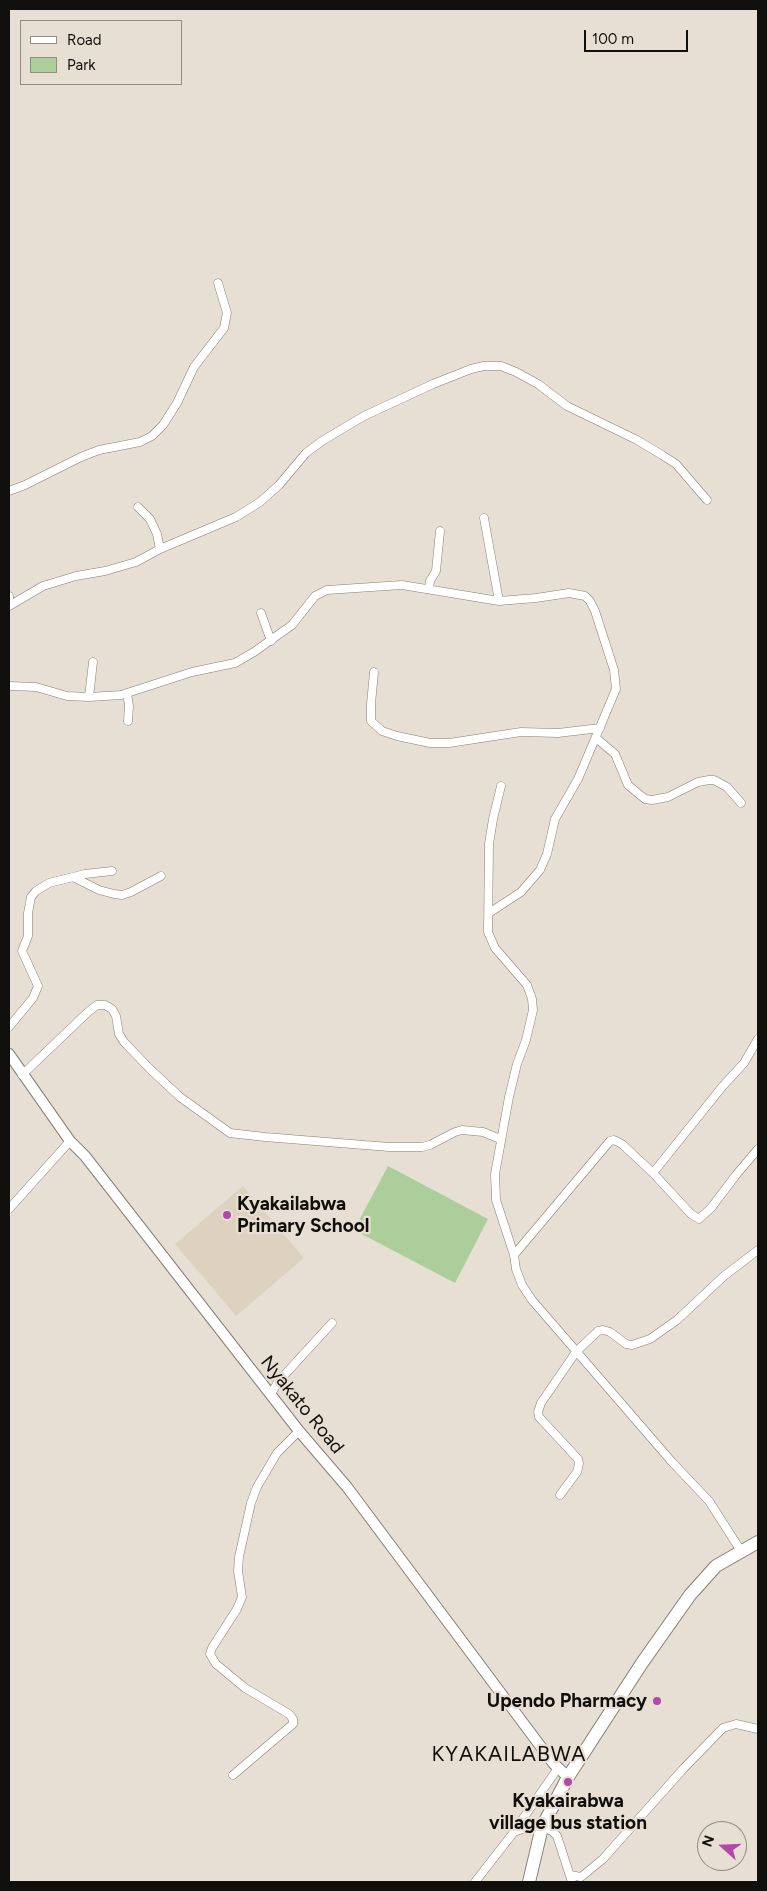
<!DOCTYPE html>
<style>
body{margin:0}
#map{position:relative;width:767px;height:1891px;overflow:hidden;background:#e7dfd4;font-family:Figtree,sans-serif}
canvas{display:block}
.frame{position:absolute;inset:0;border:10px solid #110f0b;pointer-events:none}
.legend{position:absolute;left:20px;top:20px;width:162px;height:65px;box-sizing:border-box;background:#e7dfd4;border:1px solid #918c84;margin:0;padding:6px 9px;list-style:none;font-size:15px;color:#110f0b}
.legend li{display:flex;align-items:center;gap:10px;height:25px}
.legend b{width:25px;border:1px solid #918c84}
.north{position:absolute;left:697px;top:1821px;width:50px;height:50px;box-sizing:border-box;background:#e7dfd4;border:1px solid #918c84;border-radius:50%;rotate:290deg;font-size:14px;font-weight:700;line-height:20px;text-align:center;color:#110f0b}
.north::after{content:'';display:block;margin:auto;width:18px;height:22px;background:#b248aa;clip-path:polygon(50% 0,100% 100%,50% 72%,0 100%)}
.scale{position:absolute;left:584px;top:30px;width:104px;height:22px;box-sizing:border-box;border:2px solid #110f0b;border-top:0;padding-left:6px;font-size:15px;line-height:18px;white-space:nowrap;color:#110f0b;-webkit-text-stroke:4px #e7dfd4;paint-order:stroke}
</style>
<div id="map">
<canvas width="767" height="1891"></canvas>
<div class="frame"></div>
<ul class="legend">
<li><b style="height:6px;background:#fff"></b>Road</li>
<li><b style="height:14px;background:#abce9b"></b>Park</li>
</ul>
<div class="north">N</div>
<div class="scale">100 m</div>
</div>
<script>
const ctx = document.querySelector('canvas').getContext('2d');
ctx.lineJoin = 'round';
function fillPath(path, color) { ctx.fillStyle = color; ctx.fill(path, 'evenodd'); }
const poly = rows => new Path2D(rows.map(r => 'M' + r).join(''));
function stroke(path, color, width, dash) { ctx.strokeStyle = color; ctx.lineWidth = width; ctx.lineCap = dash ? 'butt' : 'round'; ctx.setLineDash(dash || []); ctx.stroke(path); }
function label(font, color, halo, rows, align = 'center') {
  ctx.font = font + ' Figtree,sans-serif'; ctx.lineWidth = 4.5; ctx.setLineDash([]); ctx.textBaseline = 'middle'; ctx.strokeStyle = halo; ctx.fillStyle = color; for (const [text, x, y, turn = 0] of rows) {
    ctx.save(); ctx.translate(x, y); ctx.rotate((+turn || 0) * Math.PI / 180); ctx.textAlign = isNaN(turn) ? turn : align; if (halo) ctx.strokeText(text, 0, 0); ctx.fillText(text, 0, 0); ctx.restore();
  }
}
fillPath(poly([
 [243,1186,304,1258,236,1316,175,1244]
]), '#ddd2c0');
fillPath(poly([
 [388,1166,488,1219,455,1283,354,1230]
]), '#abce9b');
const minor = poly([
 [9,491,25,485,81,457,99,450,140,442,152,436,163,425,177,403,194,367,224,328,227,313,218,283],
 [138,507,150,519,157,534,160,549],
 [484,518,499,601],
 [429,589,430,581,436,571,440,531],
 [9,596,9,600],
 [9,606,43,586,76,576,105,571,136,562,160,549,236,517,260,502,279,485,306,453,322,441,364,416,433,384,471,369,484,366,501,366,516,372,538,384,567,406,637,440,662,455,676,464,707,500],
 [261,613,271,641],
 [374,672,371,704,371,721,382,731,397,736,430,743,449,743,521,732,558,733,600,728],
 [9,686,36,687,67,696,89,697,121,695,192,672,235,663,254,652,292,625,315,596,327,590,402,585,499,601,536,598,569,593,585,596,590,601,595,611,614,670,616,689,578,779,555,819,547,854,540,870,521,892,489,913],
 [127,693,129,706,128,721],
 [89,697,93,662],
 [596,738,615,754,628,785,645,799,652,800,668,797,698,782,709,780,714,780,727,787,741,803],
 [501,786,493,819,489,844,488,932,495,948,527,985,532,999,533,1010,526,1040,517,1064,509,1097,495,1174,496,1200,514,1255,516,1269,522,1285,532,1300,672,1462,709,1501,741,1551],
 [73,877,99,890,114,894,122,895,131,892,161,876],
 [9,1027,33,998,38,986,22,951,28,936,28,913,31,897,36,891,49,883,85,874,112,871],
 [22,1075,88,1012,97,1005,105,1005,112,1009,116,1016,119,1034,124,1042,150,1069,180,1097,230,1133,265,1137,389,1147,422,1147,430,1145,455,1132,462,1130,483,1132,500,1139],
 [653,1173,722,1087,744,1063,758,1039],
 [9,1209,70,1141],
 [514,1255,610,1141,614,1140,622,1144,653,1173,691,1214,699,1219,711,1208,736,1175,758,1149],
 [271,1394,278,1382,332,1323],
 [560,1495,577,1472,579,1464,578,1459,539,1417,538,1412,541,1403,576,1352,598,1331,603,1330,610,1332,626,1344,632,1345,650,1339,677,1320,724,1276,758,1250],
 [233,1775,293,1724,293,1719,289,1714,245,1688,216,1664,210,1654,212,1648,237,1609,242,1597,238,1571,239,1557,251,1503,257,1487,277,1453,299,1431],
 [515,1830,558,1768],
 [570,1875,581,1877,603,1859,684,1768,723,1728,736,1724,758,1729],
 [475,1882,514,1832,530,1826,542,1827,552,1831,557,1836,572,1882]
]);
const tertiary = poly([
 [9,1054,70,1141,85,1156,299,1431,347,1487,553,1763,568,1777]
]);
const trunk = poly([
 [529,1882,542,1827,568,1777,642,1663,690,1595,716,1566,758,1542]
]);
stroke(minor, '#857f74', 9);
stroke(tertiary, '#857f74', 12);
stroke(trunk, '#857f74', 14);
stroke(minor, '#fff', 8);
stroke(tertiary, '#fff', 10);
stroke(trunk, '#fff', 12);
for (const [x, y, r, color] of [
 [227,1215,5,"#b248aa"],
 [657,1701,5,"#b248aa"],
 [568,1782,5,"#b248aa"]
]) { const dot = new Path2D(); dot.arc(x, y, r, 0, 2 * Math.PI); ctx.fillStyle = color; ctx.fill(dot); stroke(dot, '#e7dfd4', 2); }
label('bold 19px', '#110f0b', '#e7dfd4', [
 ["Kyakailabwa",237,1204],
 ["Primary School",237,1226],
 ["Upendo Pharmacy",647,1701,"right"],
 ["Kyakairabwa",568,1801,"center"],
 ["village bus station",568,1823,"center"]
], 'left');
label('19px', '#110f0b', '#e7dfd4', [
 ["Nyakato Road",302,1405,51]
]);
ctx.letterSpacing = '1px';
label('21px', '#110f0b', '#e7dfd4', [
 ["KYAKAILABWA",509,1755]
]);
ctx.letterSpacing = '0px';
</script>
